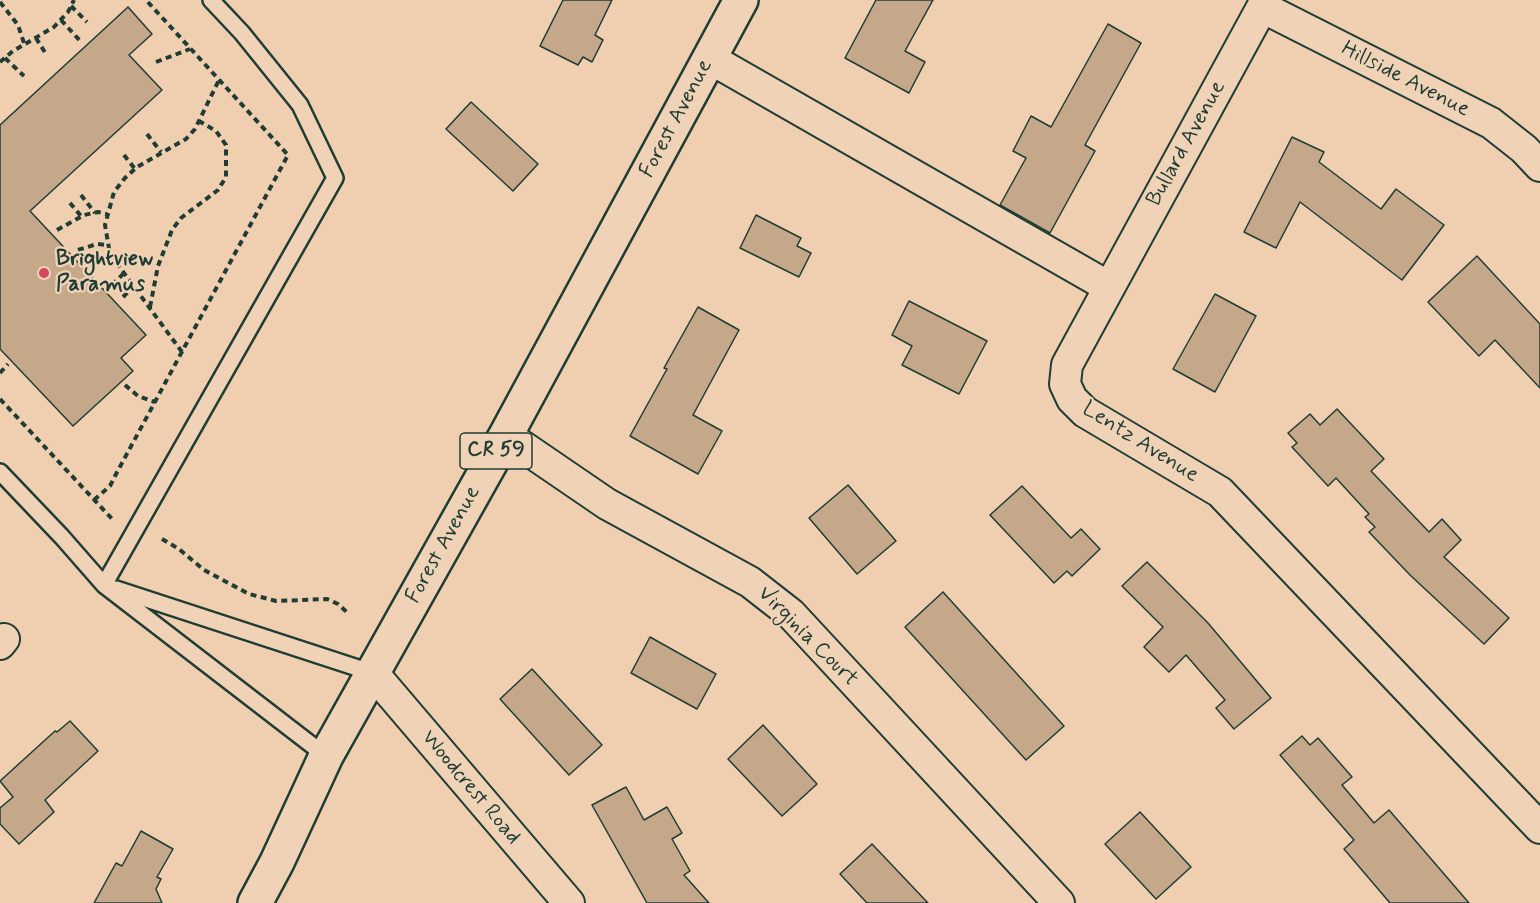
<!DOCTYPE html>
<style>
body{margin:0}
canvas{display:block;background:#f0cfb1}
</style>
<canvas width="1540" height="903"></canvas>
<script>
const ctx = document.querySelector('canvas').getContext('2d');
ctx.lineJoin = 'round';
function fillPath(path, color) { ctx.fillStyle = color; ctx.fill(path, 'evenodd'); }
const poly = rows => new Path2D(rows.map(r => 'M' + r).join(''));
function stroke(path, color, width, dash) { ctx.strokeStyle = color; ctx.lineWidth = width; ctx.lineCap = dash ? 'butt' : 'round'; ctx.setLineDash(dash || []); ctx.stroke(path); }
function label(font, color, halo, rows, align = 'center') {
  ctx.font = font + ' Mynerve,sans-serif'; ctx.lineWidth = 4.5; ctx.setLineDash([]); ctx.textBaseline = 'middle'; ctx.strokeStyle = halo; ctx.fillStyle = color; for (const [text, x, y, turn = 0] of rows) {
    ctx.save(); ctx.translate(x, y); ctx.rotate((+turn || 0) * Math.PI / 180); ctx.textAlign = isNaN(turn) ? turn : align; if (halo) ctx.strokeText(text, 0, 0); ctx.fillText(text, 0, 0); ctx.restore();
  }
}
const building = poly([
 [563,0,612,0,595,35,603,40,592,62,583,57,578,65,540,46,563,0],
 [876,0,933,0,905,51,925,62,909,93,845,58,876,0],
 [128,7,152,34,129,55,162,90,30,211,146,335,121,358,133,371,73,426,0,349,0,125,128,7],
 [1108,24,1141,43,1085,145,1095,151,1050,233,1000,205,1026,158,1013,151,1031,116,1051,127,1108,24],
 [471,102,538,164,513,191,446,129,471,102],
 [1292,137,1324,152,1319,162,1381,209,1396,189,1444,225,1402,280,1300,202,1276,248,1244,232,1292,137],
 [756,215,801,238,797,246,811,253,799,277,740,248,756,215],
 [1477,256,1540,324,1540,388,1495,340,1479,356,1428,302,1477,256],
 [1215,294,1256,316,1215,392,1173,369,1215,294],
 [909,301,987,341,959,394,902,365,912,346,892,335,909,301],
 [698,307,739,330,693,415,722,431,698,474,630,436,667,369,664,368,698,307],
 [1337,409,1384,459,1371,471,1429,532,1442,519,1461,540,1444,557,1509,618,1484,644,1410,575,1369,532,1375,527,1365,517,1369,514,1336,478,1328,486,1292,447,1297,443,1288,433,1310,414,1320,425,1337,409],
 [848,485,896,541,857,574,809,518,848,485],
 [1022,486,1071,538,1081,529,1100,549,1072,576,1067,571,1054,583,990,515,1022,486],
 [1147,562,1208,623,1271,698,1234,729,1216,708,1225,700,1186,655,1169,672,1144,647,1163,627,1122,586,1147,562],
 [943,592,1064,726,1026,760,905,627,943,592],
 [650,637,716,674,697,709,631,673,650,637],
 [532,669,602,745,569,775,500,699,532,669],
 [70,721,98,751,45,800,54,812,19,844,0,824,0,808,13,797,0,781,55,731,57,732,70,721],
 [763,725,817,784,782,816,728,759,763,725],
 [1302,736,1310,745,1318,738,1352,777,1342,785,1374,823,1389,810,1469,903,1390,903,1344,849,1354,840,1280,755,1302,736],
 [626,787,644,820,667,807,682,833,672,839,690,871,684,875,709,903,647,903,592,805,626,787],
 [1140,812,1191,867,1156,899,1105,844,1140,812],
 [141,831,173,849,157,877,161,879,156,889,162,903,94,903,116,863,122,866,141,831],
 [872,844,928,903,867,903,840,874,872,844]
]);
fillPath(building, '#c5a789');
stroke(building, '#1f3d34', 1.5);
const service = poly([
 [0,472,62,537,104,585,326,756],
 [104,585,335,178,300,105,242,33,211,0],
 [116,589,373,673]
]);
const minor = poly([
 [1266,0,1067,365,1065,384,1072,399,1085,412,1220,492,1540,828],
 [1262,7,1491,123,1524,149,1540,166],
 [709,58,1109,287],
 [506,435,607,504,750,582,791,614,1059,903],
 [0,644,4,639],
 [373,673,569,903]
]);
const primary = poly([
 [255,903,277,862,326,756,506,435,741,0]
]);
stroke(service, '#1f3d34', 20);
stroke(minor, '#1f3d34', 34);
stroke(primary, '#1f3d34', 38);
stroke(poly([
 [0,2,18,25,25,46],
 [71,6,87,22],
 [61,20,82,43],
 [36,38,46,54],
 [5,58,24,76],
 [0,62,13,51,54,27,68,12,74,0],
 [156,62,190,49],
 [147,134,161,152],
 [124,155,135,169],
 [81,195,95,213],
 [70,203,81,216],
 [57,230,84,215,98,212,107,214],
 [78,250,97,244,108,245],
 [112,285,124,273],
 [123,297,134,286],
 [150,307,158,266,172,230,181,218,218,190,226,177,226,145,216,131,199,121],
 [182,352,110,254,105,225,114,192,125,178,137,167,186,139,195,129,219,80],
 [0,373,8,364],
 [125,385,138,396,155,402],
 [0,399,114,521],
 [94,500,110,486,115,476,288,155,146,0],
 [162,539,179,549,204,570,249,594,276,601,327,599,338,604,348,613]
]), '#1f3d34', 4, [6, 4.5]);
stroke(service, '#f0d2b6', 15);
stroke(minor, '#f0d2b6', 30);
stroke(primary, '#f0d2b6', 33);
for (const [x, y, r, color] of [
 [44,273,6,"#d1495b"]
]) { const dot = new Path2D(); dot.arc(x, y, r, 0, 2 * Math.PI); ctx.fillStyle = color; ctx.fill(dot); stroke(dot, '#f0d2b6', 2); }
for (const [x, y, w] of [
 [496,451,72]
]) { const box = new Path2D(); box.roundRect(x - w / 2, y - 18, w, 36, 4.5); ctx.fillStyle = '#f0d2b6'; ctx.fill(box); stroke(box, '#1f3d34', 1.5); }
label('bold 21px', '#1f3d34', null, [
 ["CR 59",496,451]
]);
label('22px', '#1f3d34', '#f0d2b6', [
 ["Hillside Avenue",1405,80,27],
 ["Forest Avenue",677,119,-62],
 ["Bullard Avenue",1187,144,-61],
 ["Lentz Avenue",1140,443,32],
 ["Forest Avenue",444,545,-61],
 ["Virginia Court",807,637,45],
 ["Woodcrest Road",470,788,50]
]);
label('bold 22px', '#1f3d34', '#f0d2b6', [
 ["Brightview",56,260],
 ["Paramus",56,285]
], 'left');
</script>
